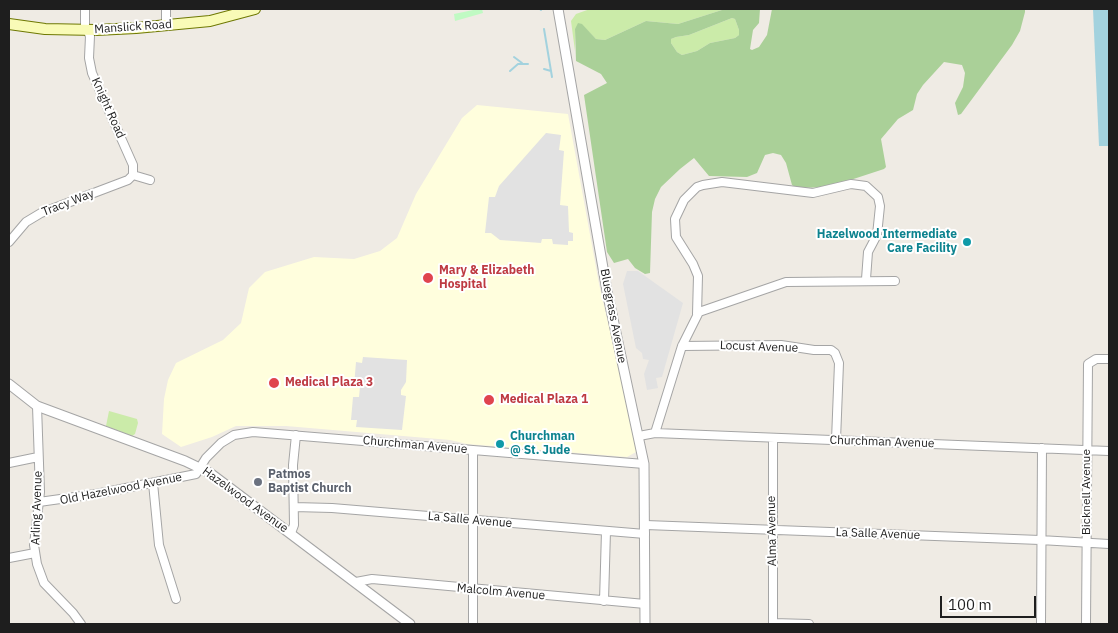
<!DOCTYPE html>
<style>
body{margin:0}
#map{position:relative;width:1118px;height:633px;overflow:hidden;background:#efebe4;font-family:"IBM Plex Sans",sans-serif}
canvas{display:block}
.frame{position:absolute;inset:0;border:10px solid #1e1e1e;pointer-events:none}
.scale{position:absolute;left:940px;top:596px;width:96px;height:22px;box-sizing:border-box;border:2px solid #1e1e1e;border-top:0;padding-left:6px;font-size:15px;line-height:18px;white-space:nowrap;color:#1e1e1e;-webkit-text-stroke:4px #fff;paint-order:stroke}
</style>
<div id="map">
<canvas width="1118" height="633"></canvas>
<div class="frame"></div>
<div class="scale">100 m</div>
</div>
<script>
const ctx = document.querySelector('canvas').getContext('2d');
ctx.lineJoin = 'round';
function fillPath(path, color) { ctx.fillStyle = color; ctx.fill(path, 'evenodd'); }
const poly = rows => new Path2D(rows.map(r => 'M' + r).join(''));
function stroke(path, color, width, dash) { ctx.strokeStyle = color; ctx.lineWidth = width; ctx.lineCap = dash ? 'butt' : 'round'; ctx.setLineDash(dash || []); ctx.stroke(path); }
function label(font, color, halo, rows, align = 'center') {
  ctx.font = font + ' "IBM Plex Sans",sans-serif'; ctx.lineWidth = 4; ctx.setLineDash([]); ctx.textBaseline = 'middle'; ctx.strokeStyle = halo; ctx.fillStyle = color; for (const [text, x, y, turn = 0] of rows) {
    ctx.save(); ctx.translate(x, y); ctx.rotate((+turn || 0) * Math.PI / 180); ctx.textAlign = isNaN(turn) ? turn : align; if (halo) ctx.strokeText(text, 0, 0); ctx.fillText(text, 0, 0); ctx.restore();
  }
}
fillPath(poly([
 [477,105,568,114,599,284,637,447,636,452,627,457,467,444,450,440,286,426,236,426,212,437,181,447,162,434,164,399,168,380,176,363,223,340,241,323,249,288,265,272,314,257,354,259,380,251,397,238,416,194,462,118]
]), '#fffedd');
fillPath(poly([
 [590,9,725,9,678,24,646,21,605,40,596,39,582,25,575,29,575,51,571,21,576,14],
 [732,18,735,19,739,30,739,35,735,38,710,43,697,51,682,55,677,52,671,43,671,39,676,37,689,35],
 [109,411,137,419,138,423,135,434,132,436,106,426]
]), '#cbeba9');
fillPath(poly([
 [725,9,760,9,759,23,753,30,750,49,752,50,759,47,767,35,772,9,1025,9,1025,12,1020,31,1012,45,961,114,958,115,955,103,963,87,965,73,962,65,944,62,923,85,917,94,913,110,898,119,881,139,886,167,884,169,829,187,797,188,792,185,786,163,781,155,773,153,765,155,757,173,747,177,709,176,694,158,680,169,661,187,655,199,652,212,650,273,645,274,635,268,628,259,614,263,607,252,584,95,607,83,601,74,576,61,575,29,578,23,582,24,596,39,605,40,646,21,678,24],
 [732,18,735,19,739,30,739,35,735,38,710,43,697,51,682,55,677,52,671,43,671,39,676,37,689,35]
]), '#aad098');
fillPath(poly([
 [478,9,482,9,483,13,455,21,454,14]
]), '#c0fac3');
fillPath(poly([
 [546,133,561,135,559,150,564,151,560,205,568,206,569,232,573,233,573,241,568,241,568,245,553,244,552,239,542,239,541,243,500,240,491,233,485,233,489,197,495,197,499,186],
 [627,271,638,271,683,303,662,377,656,378,658,388,647,390,644,374,649,360,643,359,642,353,636,348,623,284],
 [363,357,407,360,406,382,401,390,401,395,406,396,402,430,356,427,357,420,351,420,353,397,359,397,360,387,354,386,356,362,362,363]
]), '#e2e2e2');
fillPath(poly([
 [1093,9,1109,9,1109,146,1099,146]
]), '#a3d2de');
stroke(poly([
 [540,9,541,10],
 [544,29,552,77],
 [514,57,522,63],
 [544,69,551,71],
 [510,71,518,64,528,64]
]), '#a3d2de', 2);
const minor = poly([
 [85,9,85,26,90,36,89,58,92,73,133,165,133,175],
 [166,26,166,9],
 [133,175,150,180],
 [9,242,26,222,41,213,128,180,133,175],
 [697,314,698,276,693,264,676,237,675,219,684,200,697,187,703,185,722,182,813,193,851,184,866,186,878,197,880,206,877,235,868,252,866,279],
 [682,346,781,345,814,350,831,350,835,353,839,363,836,440],
 [37,406,40,492,34,545,37,564,44,583,73,613,81,624],
 [655,433,682,346,699,312,786,282,895,281],
 [639,436,655,433,1109,451],
 [9,463,38,457],
 [153,483,159,545,176,599],
 [39,502,96,494,196,474,206,458,221,443,234,435,253,432,644,464],
 [294,507,332,508,645,534],
 [646,525,1040,540,1109,544],
 [291,533,294,525,293,465,296,435],
 [9,558,35,553],
 [356,582,372,579,645,604],
 [604,601,606,531],
 [773,623,809,624],
 [473,624,473,450],
 [773,624,773,438],
 [1041,624,1042,448],
 [1086,624,1088,364,1096,359,1109,359]
]);
const tertiary = poly([
 [558,9,607,291,644,464,645,624],
 [9,384,37,406,185,461,210,473,410,624]
]);
const secondary = poly([
 [9,24,45,29,96,30,136,28,210,21,255,9]
]);
stroke(minor, '#a5a5a5', 10);
stroke(tertiary, '#a5a5a5', 11);
stroke(secondary, '#6e7803', 12);
stroke(minor, '#fff', 8);
stroke(tertiary, '#fff', 9);
stroke(secondary, '#f9fbb7', 10);
for (const [x, y, r, color] of [
 [967,242,5,"#0f9aa8"],
 [428,278,6,"#e0444e"],
 [274,383,6,"#e0444e"],
 [489,400,6,"#e0444e"],
 [500,444,5,"#0f9aa8"],
 [258,482,5,"#6b7280"]
]) { const dot = new Path2D(); dot.arc(x, y, r, 0, 2 * Math.PI); ctx.fillStyle = color; ctx.fill(dot); stroke(dot, '#fff', 2); }
label('12px', '#1e1e1e', '#fff', [
 ["Manslick Road",133,27,-4],
 ["Knight Road",108,108,66],
 ["Tracy Way",68,203,-21],
 ["Bluegrass Avenue",613,316,79],
 ["Locust Avenue",759,347,2],
 ["Churchman Avenue",882,442,2],
 ["Churchman Avenue",415,445,5],
 ["Old Hazelwood Avenue",121,489,-11],
 ["Bicknell Avenue",1087,492,-90],
 ["Hazelwood Avenue",245,500,36],
 ["Arling Avenue",37,508,-88],
 ["La Salle Avenue",470,520,5],
 ["Alma Avenue",772,531,-91],
 ["La Salle Avenue",878,534,2],
 ["Malcolm Avenue",501,592,5]
]);
label('bold 12px', '#0d838f', '#fff', [
 ["Hazelwood Intermediate",957,235],
 ["Care Facility",957,249],
 ["Churchman",510,437,"left"],
 ["@ St. Jude",510,451,"left"]
], 'right');
label('bold 12px', '#be3a42', '#fff', [
 ["Mary & Elizabeth",439,271],
 ["Hospital",439,285],
 ["Medical Plaza 3",285,383],
 ["Medical Plaza 1",500,400]
], 'left');
label('bold 12px', '#5b616d', '#fff', [
 ["Patmos",268,475],
 ["Baptist Church",268,489]
], 'left');
</script>
